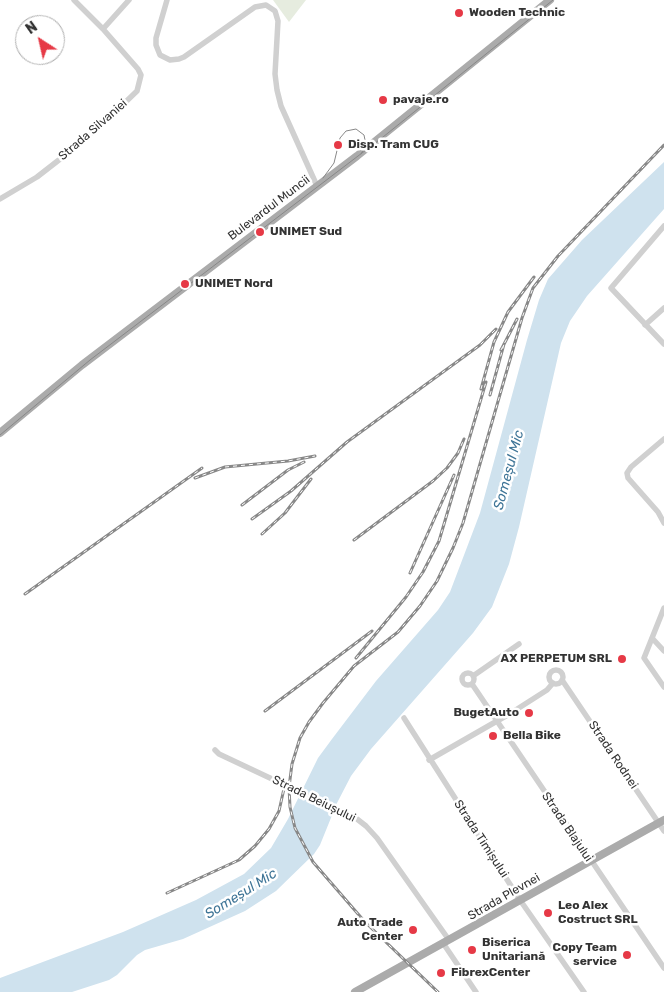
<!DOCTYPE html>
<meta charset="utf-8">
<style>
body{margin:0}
#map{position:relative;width:664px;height:992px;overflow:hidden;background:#fff;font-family:Rubik,sans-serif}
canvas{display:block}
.north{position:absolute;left:15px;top:15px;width:50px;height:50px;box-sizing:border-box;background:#fff;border:1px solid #adadad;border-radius:50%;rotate:325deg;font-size:14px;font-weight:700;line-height:20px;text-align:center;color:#333}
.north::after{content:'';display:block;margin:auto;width:18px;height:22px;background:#e63946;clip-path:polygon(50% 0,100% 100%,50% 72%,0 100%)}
</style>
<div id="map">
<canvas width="664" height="992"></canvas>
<div class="north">N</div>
</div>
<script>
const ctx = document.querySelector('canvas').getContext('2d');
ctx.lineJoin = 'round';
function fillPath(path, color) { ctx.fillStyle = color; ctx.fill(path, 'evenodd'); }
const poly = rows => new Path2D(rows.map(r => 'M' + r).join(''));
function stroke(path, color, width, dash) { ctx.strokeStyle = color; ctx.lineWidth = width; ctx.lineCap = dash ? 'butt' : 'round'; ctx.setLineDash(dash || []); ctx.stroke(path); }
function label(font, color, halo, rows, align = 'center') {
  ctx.font = font + ' Rubik,sans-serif'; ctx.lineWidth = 5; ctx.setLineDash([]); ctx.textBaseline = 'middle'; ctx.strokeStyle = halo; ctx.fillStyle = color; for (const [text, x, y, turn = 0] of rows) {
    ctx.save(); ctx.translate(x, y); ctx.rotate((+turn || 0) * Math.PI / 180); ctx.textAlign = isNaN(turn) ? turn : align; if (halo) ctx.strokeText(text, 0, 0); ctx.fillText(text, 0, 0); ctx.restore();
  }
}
fillPath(poly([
 [273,0,306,0,289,22]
]), '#e6ecdf');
fillPath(poly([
 [664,162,664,209,587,296,570,321,561,343,519,527,509,564,492,607,473,633,371,749,351,776,337,803,320,845,314,854,276,891,245,911,183,939,145,950,137,955,117,975,109,980,72,992,0,992,0,978,123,932,196,900,244,874,271,848,288,819,318,758,332,739,376,681,438,610,450,592,480,513,527,340,539,300,548,279,582,240]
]), '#cfe2ee');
stroke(poly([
 [167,0,156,38,156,45,160,55,170,60,179,59,184,57,255,7,266,5,275,11,278,21,275,74,277,90,281,106,317,186],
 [103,29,129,0],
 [0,199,37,177,64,156,107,120,137,91,141,75,138,69,103,29,74,0],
 [664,226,611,288,664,344],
 [645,325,664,308],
 [664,439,631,467,627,473,628,478,658,512,664,523],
 [664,608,644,658,664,687],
 [652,638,664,651],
 '549 677a7 7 0 1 1 14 0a7 7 0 1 1-14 0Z',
 '462 679a6 6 0 1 1 12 0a6 6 0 1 1-12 0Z',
 [473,676,519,644],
 [562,680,664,831],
 [472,684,664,968],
 [404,718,520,900,584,992],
 [215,750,219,754,357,819,366,826,377,838,449,940],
 [429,760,511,713,547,690,553,683],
 [443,943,476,992]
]), '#d0d0d0', 5.5);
stroke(poly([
 [0,433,82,365,357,156,550,0],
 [355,992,664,820]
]), '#ababab', 8);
stroke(poly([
 [323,178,334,163,340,138,346,131,356,129,364,135,366,145,361,154],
 [0,435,90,360,383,137,553,0]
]), '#888', 1);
const rail = poly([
 [501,350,517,319],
 [481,389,494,342,508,312,534,277],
 [490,395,504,344],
 [195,478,225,467,288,461,315,456],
 [242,505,288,470,304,462],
 [252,519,291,491,347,442,480,345,496,329],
 [262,534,285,513,311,479],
 [354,540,433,481,447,468,458,453,464,439],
 [410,573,454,475],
 [25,594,202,468],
 [356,658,406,597,423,572,439,541,486,382],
 [265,711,372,631],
 [167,893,239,860,255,846,269,829,279,811,285,784],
 [438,992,365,922,313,862,295,828,290,807,289,787,292,764,300,738,309,722,323,703,354,666,398,632,420,606,437,581,453,548,463,523,522,318,533,288,558,256,664,145]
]);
stroke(rail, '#888', 3);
stroke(rail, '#fff', 1, [4]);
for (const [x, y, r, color] of [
 [459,13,5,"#e63946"],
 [383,100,5,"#e63946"],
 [338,145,5,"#e63946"],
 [260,232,5,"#e63946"],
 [185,284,5,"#e63946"],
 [622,659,5,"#e63946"],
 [529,713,5,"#e63946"],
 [493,736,5,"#e63946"],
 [548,913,5,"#e63946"],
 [413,930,5,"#e63946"],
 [472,950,5,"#e63946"],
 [627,955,5,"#e63946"],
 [441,973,5,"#e63946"]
]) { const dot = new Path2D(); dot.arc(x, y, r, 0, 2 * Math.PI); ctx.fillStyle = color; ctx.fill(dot); stroke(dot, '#fff', 2); }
label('bold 12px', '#333', '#fff', [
 ["Wooden Technic",469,13],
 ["pavaje.ro",393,100],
 ["Disp. Tram CUG",348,145],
 ["UNIMET Sud",270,232],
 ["UNIMET Nord",195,284],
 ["AX PERPETUM SRL",612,659,"right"],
 ["BugetAuto",519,713,"right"],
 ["Bella Bike",503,736],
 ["Leo Alex",558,906],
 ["Costruct SRL",558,920],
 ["Auto Trade",403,923,"right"],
 ["Center",403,937,"right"],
 ["Biserica",482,943],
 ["Unitariană",482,957],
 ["Copy Team",617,948,"right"],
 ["service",617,962,"right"],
 ["FibrexCenter",451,973]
], 'left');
label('12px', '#333', '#fff', [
 ["Strada Silvaniei",93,130,-41],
 ["Bulevardul Muncii",269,208,-37],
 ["Strada Rodnei",613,755,56],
 ["Strada Beiușului",314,799,26],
 ["Strada Blajului",567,827,56],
 ["Strada Timișului",481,839,57],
 ["Strada Plevnei",504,897,-30]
]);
label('italic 14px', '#3f7597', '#fff', [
 ["Someșul Mic",509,470,-75],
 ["Someșul Mic",241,894,-32]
]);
</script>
